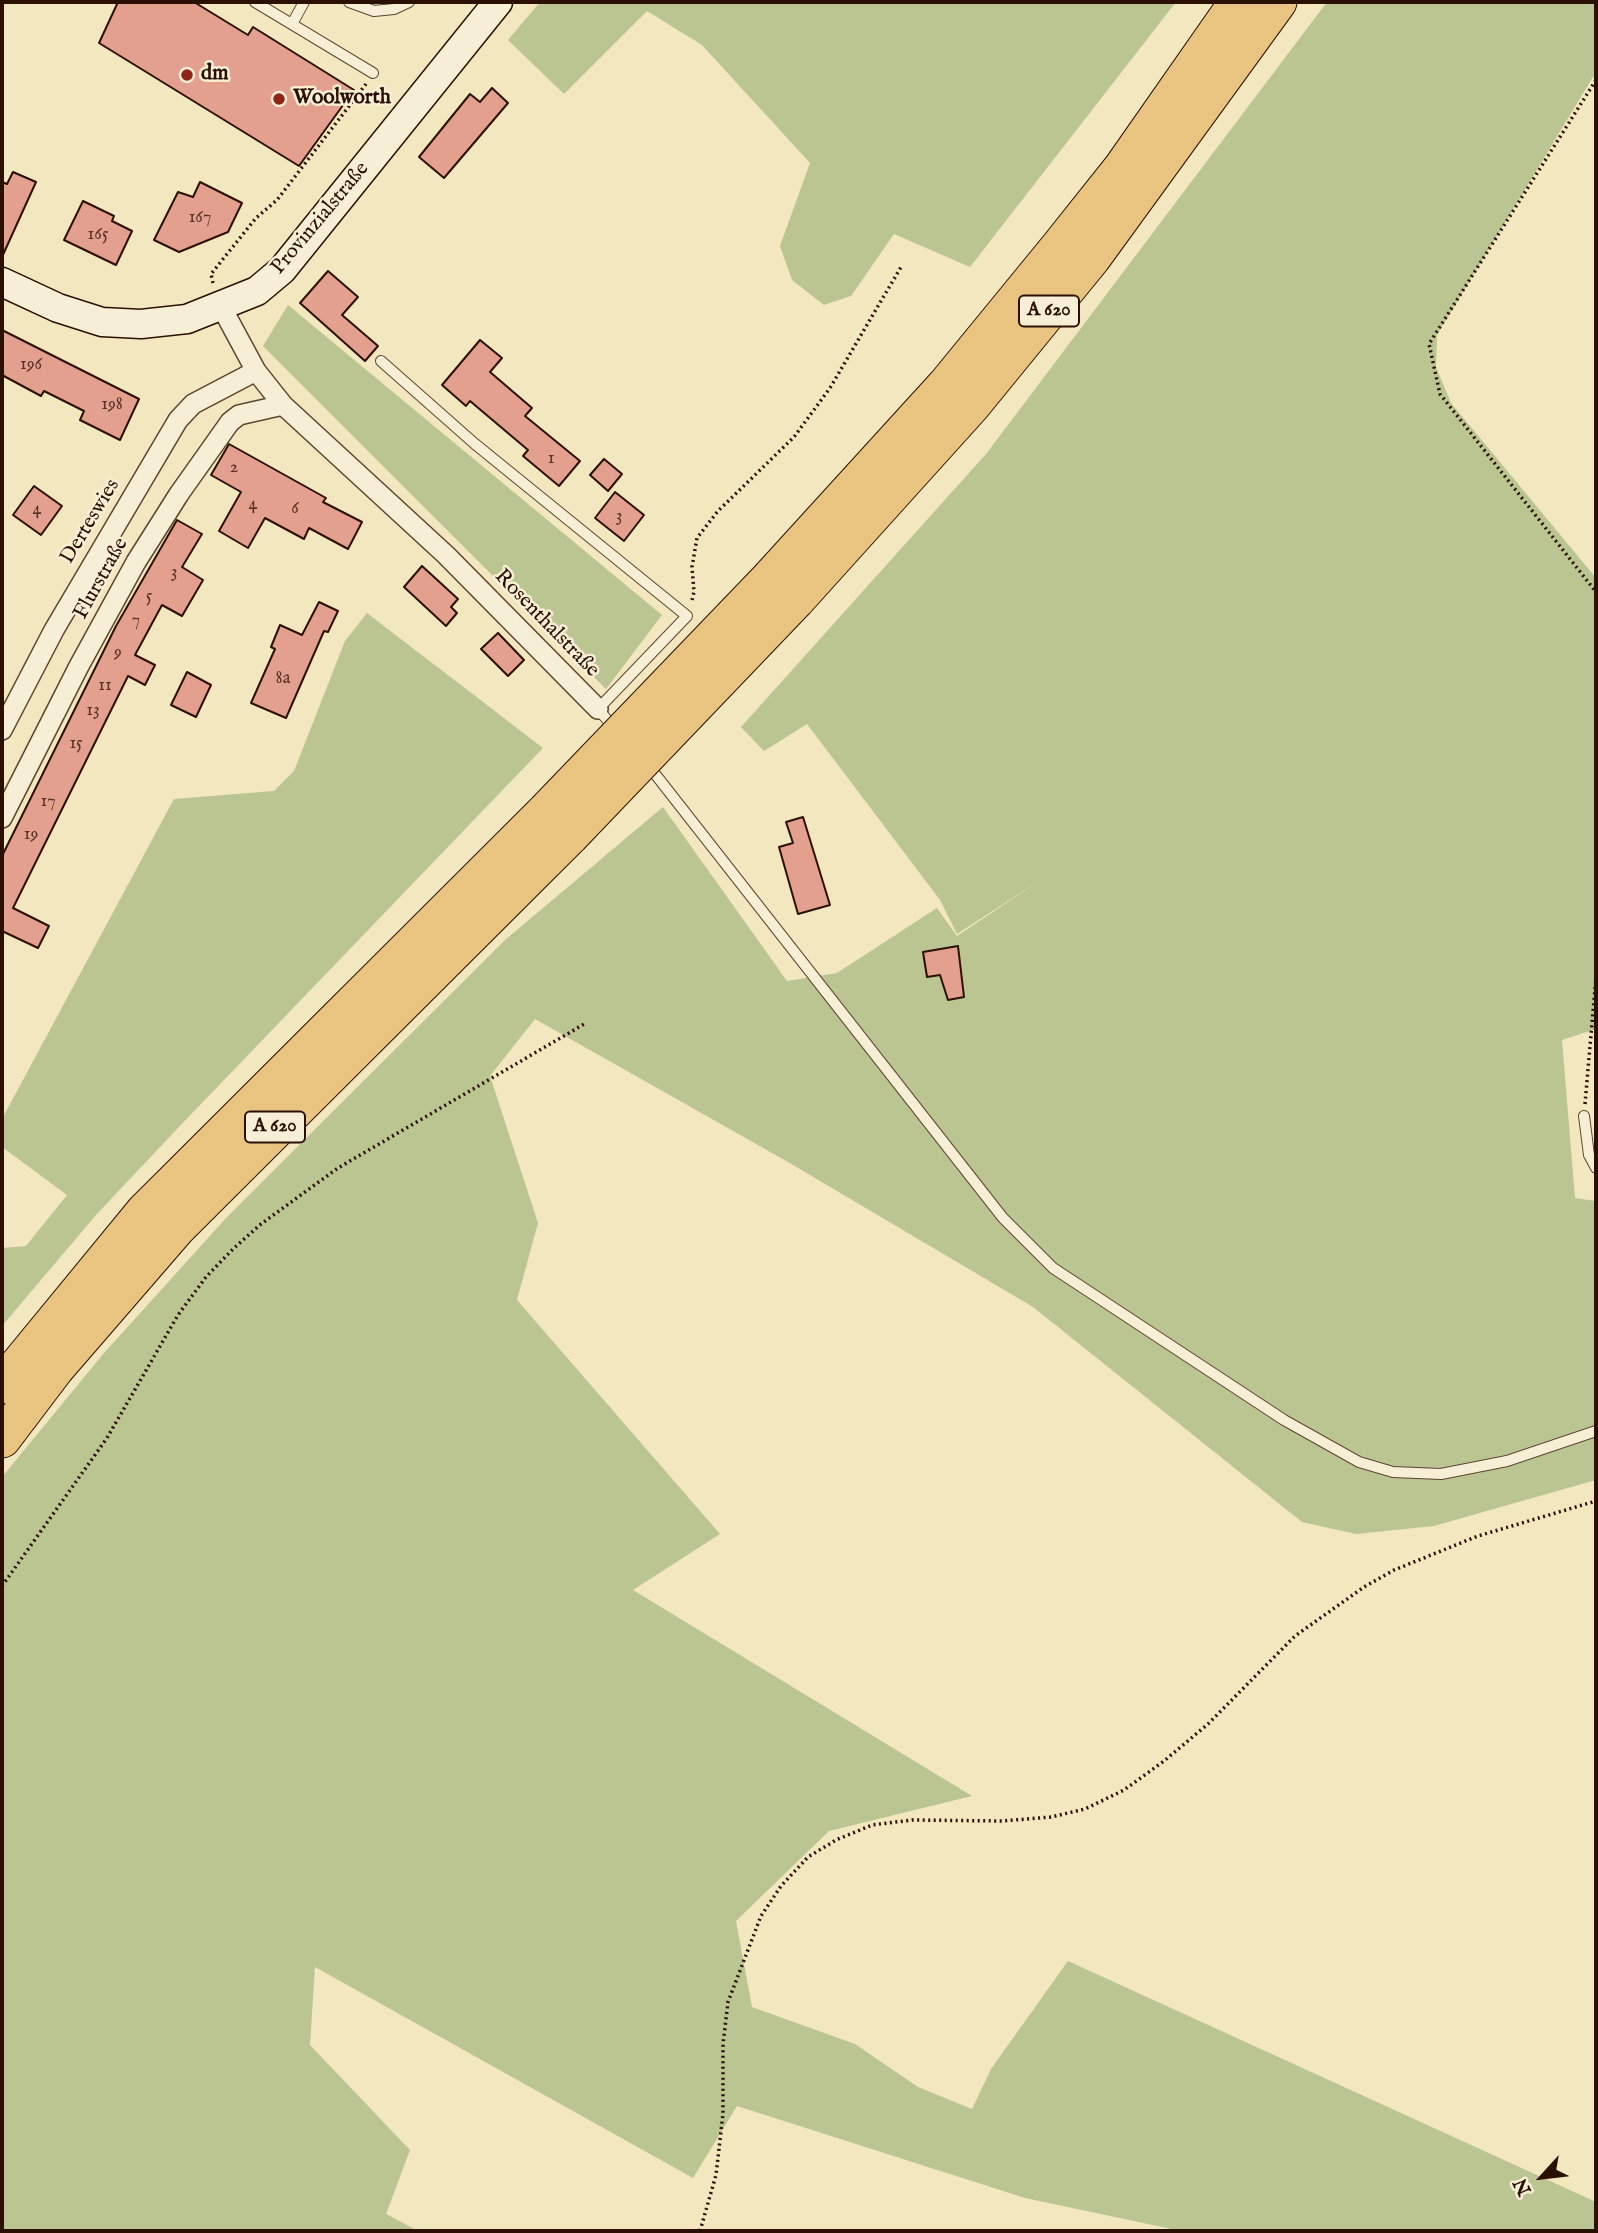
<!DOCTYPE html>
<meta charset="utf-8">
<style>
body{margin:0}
#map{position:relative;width:1598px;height:2233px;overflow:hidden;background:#f2e7bf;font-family:"IM FELL English",serif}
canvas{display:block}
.frame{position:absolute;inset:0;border:4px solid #2b0f00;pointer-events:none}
.north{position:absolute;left:1507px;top:2142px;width:70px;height:70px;-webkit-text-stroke:5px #f7efd5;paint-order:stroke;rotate:243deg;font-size:19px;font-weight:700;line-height:28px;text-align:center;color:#2b0f00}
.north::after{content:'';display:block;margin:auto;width:24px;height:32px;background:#2b0f00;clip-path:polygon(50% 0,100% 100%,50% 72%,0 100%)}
</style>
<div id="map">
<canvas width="1598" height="2233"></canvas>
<div class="frame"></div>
<div class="north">N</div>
</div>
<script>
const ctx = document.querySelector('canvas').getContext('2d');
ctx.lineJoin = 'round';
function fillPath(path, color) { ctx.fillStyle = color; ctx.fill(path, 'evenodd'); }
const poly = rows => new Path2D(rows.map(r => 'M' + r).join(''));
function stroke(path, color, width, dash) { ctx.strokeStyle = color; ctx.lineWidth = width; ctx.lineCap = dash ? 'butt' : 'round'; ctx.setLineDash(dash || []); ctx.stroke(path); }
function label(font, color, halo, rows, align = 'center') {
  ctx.font = font + ' "IM FELL English",serif'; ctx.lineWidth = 5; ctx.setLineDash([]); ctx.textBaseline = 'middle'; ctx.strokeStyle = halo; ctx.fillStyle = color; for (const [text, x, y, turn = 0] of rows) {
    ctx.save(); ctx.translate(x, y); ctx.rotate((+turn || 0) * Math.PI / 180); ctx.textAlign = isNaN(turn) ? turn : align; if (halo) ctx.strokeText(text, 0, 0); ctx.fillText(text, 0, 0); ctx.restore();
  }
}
fillPath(poly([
 [540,2,1176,2,970,267,894,234,851,296,824,305,792,280,780,246,810,163,702,45,647,11,564,94,508,40],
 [1327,2,1596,2,1596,72,1437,335,1436,367,1451,403,1596,578,1596,1029,1562,1040,1575,1198,1596,1201,1596,1480,1434,1526,1356,1534,1302,1522,1033,1307,788,1162,535,1019,490,1076,538,1223,517,1300,720,1534,633,1590,972,1796,829,1831,736,1921,752,2007,855,2044,918,2087,972,2109,991,2069,1068,1961,1596,2202,1596,2231,1181,2231,1025,2198,737,2106,693,2178,315,1967,310,2045,410,2150,386,2214,418,2231,2,2231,2,1477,104,1353,227,1217,505,940,663,807,787,981,837,973,937,908,957,936,1036,883,957,934,940,900,807,724,764,751,741,727,986,454],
 [288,305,662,615,606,689,263,346],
 [367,613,543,748,176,1130,96,1215,2,1326,2,1248,26,1246,67,1195,2,1147,2,1119,174,799,274,791,294,771,345,641]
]), '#bac592');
const building = poly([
 [118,2,194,2,248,35,253,27,354,90,299,166,99,43,118,2],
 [492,88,508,103,444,178,419,157,470,94,480,102,492,88],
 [13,172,36,182,2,257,2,182,7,184,13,172],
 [200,182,242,203,228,232,179,252,154,240,178,192,193,197,200,182],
 [83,201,114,216,112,221,132,231,116,265,64,240,83,201],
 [328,271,358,297,342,315,378,346,365,361,300,303,328,271],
 [2,330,139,399,120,440,80,420,84,411,44,391,41,396,2,375,2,330],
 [480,340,502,358,490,372,532,408,525,416,580,461,559,486,523,456,528,450,470,401,466,406,442,385,480,340],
 [229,444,326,498,323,502,362,522,348,549,309,528,304,539,265,518,248,548,219,531,241,492,211,475,229,444],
 [604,459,622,474,608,491,590,475,604,459],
 [34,486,62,506,41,535,13,515,34,486],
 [615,492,644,515,624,541,595,518,615,492],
 [177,520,202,534,182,567,203,580,182,616,162,605,135,655,155,665,145,685,128,676,13,908,49,926,38,948,2,931,2,856,116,626,177,520],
 [422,566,458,599,451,607,457,613,446,626,404,587,422,566],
 [319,602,338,611,328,632,324,631,286,718,251,703,275,649,271,647,280,625,302,635,319,602],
 [498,633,524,660,508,676,481,649,498,633],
 [187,672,211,685,196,717,171,705,187,672],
 [803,817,830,905,798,914,779,847,793,843,786,822,803,817],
 [958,946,964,997,948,1000,940,975,927,977,923,952,958,946]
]);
fillPath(building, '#e4a08f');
stroke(building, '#2b0f00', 2);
const service = poly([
 [255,2,373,73],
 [349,2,374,11,394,9,409,2],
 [292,24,304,2],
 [381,361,475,444,687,616,598,709,614,728],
 [648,765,1003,1218,1053,1268,1284,1420,1359,1462,1393,1472,1441,1474,1507,1461,1596,1431],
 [1584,1116,1589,1155,1596,1168]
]);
const minor = poly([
 [222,308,256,371,283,405,446,555,598,709],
 [2,730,54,630,178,420,193,404,256,371],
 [2,818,79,666,136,562,179,494,230,422,239,415,283,405]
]);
const secondary = poly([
 [2,282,58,308,102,322,141,324,187,319,257,291,282,270,498,2]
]);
const motorway = poly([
 [771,577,946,385,1059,247,1122,168,1238,2],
 [796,600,972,405,1092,258,1278,2],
 [2,1385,145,1211,546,811],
 [2,1439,55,1369,177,1228,570,836]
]);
stroke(service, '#5d4530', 12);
stroke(minor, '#5d4530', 22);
stroke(secondary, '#2b0f00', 31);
stroke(motorway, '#2b0f00', 39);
stroke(poly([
 [1596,80,1429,344,1440,394,1596,592],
 [213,283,211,274,256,218,277,200,366,84],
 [692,600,694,592,692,567,697,538,718,511,794,437,830,388,901,267],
 [1585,1104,1596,977],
 [2,1586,107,1438,178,1315,206,1277,233,1249,261,1224,338,1168,586,1023],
 [700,2231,716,2175,723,2114,723,2044,728,2002,761,1916,781,1886,808,1857,836,1840,872,1825,912,1820,1002,1821,1051,1817,1085,1809,1124,1790,1164,1761,1208,1724,1295,1636,1364,1587,1394,1570,1478,1536,1596,1501]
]), '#2b0f00', 3.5, [2, 3.5]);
stroke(service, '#f7efd5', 10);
stroke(minor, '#f7efd5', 19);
stroke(secondary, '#f7efd5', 28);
stroke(motorway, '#e9c480', 37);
const motorwayBridge = poly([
 [546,811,771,577],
 [570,836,796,600]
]);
stroke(motorwayBridge, '#2b0f00', 39, []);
stroke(motorwayBridge, '#e9c480', 37);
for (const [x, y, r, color] of [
 [187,75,7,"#8f2418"],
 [279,99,7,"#8f2418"]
]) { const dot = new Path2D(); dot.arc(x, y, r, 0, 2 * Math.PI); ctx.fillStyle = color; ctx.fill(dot); stroke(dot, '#f7efd5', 2.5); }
label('18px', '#593324', null, [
 ["167",200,218],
 ["165",98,235],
 ["196",31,365],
 ["198",112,405],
 ["1",551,459],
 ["2",234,468],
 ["4",253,505],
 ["6",295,509],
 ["4",37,510],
 ["3",619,517],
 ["3",174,573],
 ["5",149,597],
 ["7",136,621],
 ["9",118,653],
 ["8a",283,679],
 ["11",105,686],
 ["13",93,711],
 ["15",76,744],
 ["17",48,802],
 ["19",31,835]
]);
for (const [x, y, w] of [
 [1049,311,60],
 [275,1127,60]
]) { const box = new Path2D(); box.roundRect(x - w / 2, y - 15.5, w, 31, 5); ctx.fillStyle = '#f7efd5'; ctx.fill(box); stroke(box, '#2b0f00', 2); }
label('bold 19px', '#2b0f00', null, [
 ["A 620",1049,311],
 ["A 620",275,1127]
]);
label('bold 21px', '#2b0f00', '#f7efd5', [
 ["dm",201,75],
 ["Woolworth",293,99]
], 'left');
label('21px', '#2b0f00', '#f7efd5', [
 ["Provinzialstraße",321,219,-50],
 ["Derteswies",91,522,-59],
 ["Flurstraße",102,579,-61],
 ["Rosenthalstraße",546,624,46]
]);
</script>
